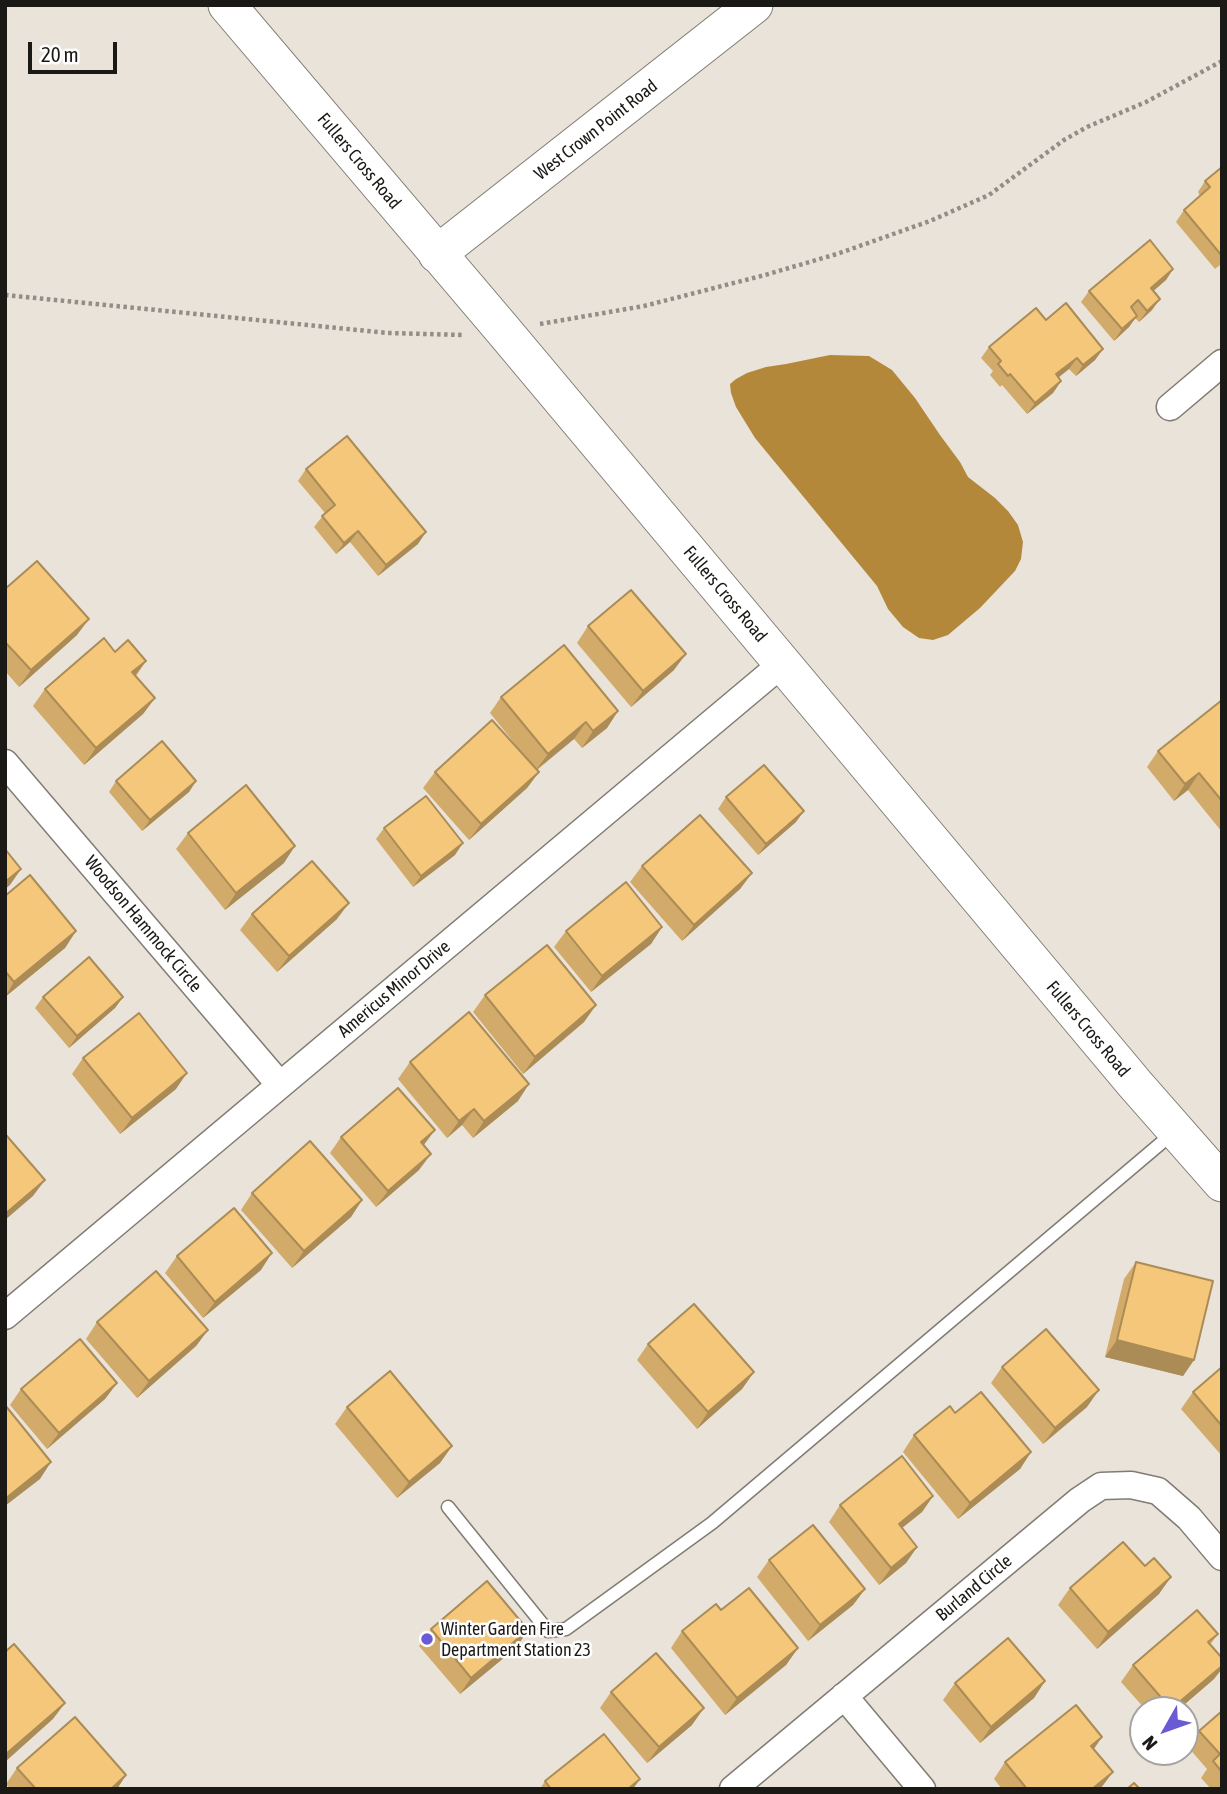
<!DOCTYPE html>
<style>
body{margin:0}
#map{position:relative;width:1227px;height:1794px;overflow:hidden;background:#e9e3da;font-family:"Asap Condensed",sans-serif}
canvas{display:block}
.frame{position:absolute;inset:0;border:7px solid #1b1915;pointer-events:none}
.north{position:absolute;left:1129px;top:1696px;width:70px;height:70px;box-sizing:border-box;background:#fff;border:2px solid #a4a3a1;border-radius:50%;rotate:230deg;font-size:19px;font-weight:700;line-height:28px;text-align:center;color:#1b1915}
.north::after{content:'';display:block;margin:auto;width:24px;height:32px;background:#6a5ad3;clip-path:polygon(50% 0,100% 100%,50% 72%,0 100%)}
.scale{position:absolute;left:28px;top:42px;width:89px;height:32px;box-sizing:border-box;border:4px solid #1b1915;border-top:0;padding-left:9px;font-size:21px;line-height:24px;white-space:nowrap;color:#1b1915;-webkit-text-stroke:5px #fff;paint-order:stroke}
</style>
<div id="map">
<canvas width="1227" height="1794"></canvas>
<div class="frame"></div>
<div class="north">N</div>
<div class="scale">20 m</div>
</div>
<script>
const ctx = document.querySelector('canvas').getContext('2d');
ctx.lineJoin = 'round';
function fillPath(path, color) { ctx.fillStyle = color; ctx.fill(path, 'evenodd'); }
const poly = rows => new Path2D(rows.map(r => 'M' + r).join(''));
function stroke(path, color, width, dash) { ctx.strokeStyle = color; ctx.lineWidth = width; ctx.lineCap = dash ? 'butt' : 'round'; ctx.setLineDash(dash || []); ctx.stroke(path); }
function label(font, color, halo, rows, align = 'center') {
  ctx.font = font + ' "Asap Condensed",sans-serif'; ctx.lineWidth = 5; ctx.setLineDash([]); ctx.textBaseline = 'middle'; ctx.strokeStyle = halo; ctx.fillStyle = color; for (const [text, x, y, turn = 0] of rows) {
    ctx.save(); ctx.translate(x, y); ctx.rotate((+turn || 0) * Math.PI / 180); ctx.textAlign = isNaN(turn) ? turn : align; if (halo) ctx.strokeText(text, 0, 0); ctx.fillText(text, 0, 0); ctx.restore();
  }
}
fillPath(poly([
 [830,355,869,356,892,370,915,398,940,435,960,462,968,477,995,498,1008,511,1018,525,1023,542,1021,559,1015,571,980,608,948,635,933,640,919,638,903,627,888,609,877,586,755,438,736,407,731,393,730,384,736,379,747,373,766,367,786,364]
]), '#b3883b');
const lane = poly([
 [448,1507,548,1631,566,1629,712,1523,1173,1133]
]);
const street = poly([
 [1170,407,1222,363],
 [5,763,280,1085],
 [5,1316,783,663],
 [844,1696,922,1789],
 [733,1789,1080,1500,1101,1486,1131,1485,1158,1491,1189,1518,1222,1557]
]);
const secondary = poly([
 [227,5,503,330,1135,1084,1222,1183],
 [437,254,754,5]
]);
stroke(lane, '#817b73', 15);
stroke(street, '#817b73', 29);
stroke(secondary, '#817b73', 39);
stroke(poly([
 [5,295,388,333,464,335],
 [540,324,644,306,765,275,837,254,930,221,989,195,1064,140,1087,127,1146,102,1222,61]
]), '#928d87', 4.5, [3.5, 3.5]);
stroke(lane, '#fff', 12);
stroke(street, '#fff', 26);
stroke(secondary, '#fff', 37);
fillPath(poly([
 [1222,167,1222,267,1220,265,1215,269,1176,222,1184,210,1200,196,1198,192,1205,181],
 [1173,269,1166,280,1153,291,1152,310,1139,322,1135,318,1129,327,1114,341,1081,302,1089,291],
 [1046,320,1103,349,1095,360,1076,376,1069,369,1058,377,1061,381,1053,393,1027,414,1002,385,1000,387,990,375,993,371,981,358,989,347],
 [306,469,418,544,378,576,350,542,336,554,314,527,325,513,298,481],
 [5,589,77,635,19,687,5,671],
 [588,626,674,670,631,707,577,643],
 [115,652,146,661,136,676,155,698,143,714,84,765,33,706,45,689],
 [501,697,618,711,607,728,582,748,574,739,537,770,539,772,527,788,469,840,423,788,435,772,527,759,490,713],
 [1222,700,1222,832,1188,790,1174,801,1147,767,1158,751],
 [116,781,196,781,189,792,142,831,109,792],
 [726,797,796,822,758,855,718,809],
 [384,828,455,855,413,887,376,839],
 [188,833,284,863,225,910,176,849],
 [642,866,752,873,740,889,682,941,630,882],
 [5,896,76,931,65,948,5,997],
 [252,914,337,919,277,972,240,930],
 [662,927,651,944,591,992,554,947,566,931],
 [485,995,596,1005,584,1022,523,1074,473,1012],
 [43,997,123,997,115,1008,69,1048,35,1008],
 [83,1058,176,1089,120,1134,72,1074],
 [410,1062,518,1101,473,1138,462,1125,447,1138,398,1079],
 [341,1137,419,1170,376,1207,330,1153],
 [252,1193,362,1200,351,1217,292,1268,241,1210],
 [177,1256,261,1270,203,1318,165,1273],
 [1136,1262,1194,1360,1183,1376,1105,1357,1124,1279],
 [97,1322,208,1330,196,1346,137,1398,86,1339],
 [648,1344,754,1372,742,1389,697,1429,637,1360],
 [1002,1367,1087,1407,1043,1444,991,1383],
 [1222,1367,1222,1456,1181,1409,1193,1392],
 [117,1383,105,1399,47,1449,10,1405,21,1389],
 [347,1407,452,1446,440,1463,397,1498,335,1424],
 [955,1413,1031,1452,1020,1469,958,1519,903,1452,914,1435],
 [933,1496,922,1512,902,1528,917,1547,906,1563,879,1585,829,1522,840,1505],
 [769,1560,865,1589,853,1605,808,1641,757,1577],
 [1145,1566,1159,1594,1097,1649,1058,1605,1070,1588],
 [721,1610,798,1648,786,1665,725,1715,671,1648,682,1631],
 [431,1629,517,1647,460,1694,419,1646],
 [1218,1634,1210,1645,1214,1679,1178,1710,1146,1710,1121,1682,1133,1665],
 [1045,1681,1034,1698,980,1743,943,1700,955,1683],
 [611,1692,692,1725,647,1763,600,1708],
 [1222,1711,1222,1789,1211,1789,1201,1778,1207,1769,1188,1747,1199,1731],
 [1102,1737,1094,1749,1101,1789,1002,1789,994,1779,1005,1762],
 [17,1768,126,1775,117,1789,10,1789,6,1784],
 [545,1781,633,1789,540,1789]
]), '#d2ab6a');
fillPath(poly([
 [1173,269,1166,280,1143,300,1151,288],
 [1160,299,1152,310,1139,322,1147,311],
 [1137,316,1129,327,1114,341,1122,329],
 [1103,349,1095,360,1076,376,1083,365],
 [1077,358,1069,369,1048,386,1056,374],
 [1061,381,1053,393,1027,414,1035,403],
 [358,531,350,542,336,554,344,543],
 [426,532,418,544,378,576,386,565],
 [89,619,77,635,19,687,31,670],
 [686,654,674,670,631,707,643,691],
 [146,661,134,677,132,672],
 [155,698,143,714,84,765,96,748],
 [618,711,607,728,582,748,593,731],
 [586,722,574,739,536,770,548,754],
 [539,772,527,788,469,840,481,824],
 [1199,773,1188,790,1174,801,1185,784],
 [196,781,189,792,142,831,150,820],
 [804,811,796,822,758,855,766,844],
 [463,843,455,855,413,887,421,876],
 [295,846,284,863,225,910,236,893],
 [21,869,10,885,5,889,5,882],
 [752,873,740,889,682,941,694,925],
 [349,903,337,919,277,972,289,956],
 [662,927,651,944,591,992,602,976],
 [76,931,65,948,5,997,14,982],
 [123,997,115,1008,69,1048,77,1036],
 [596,1005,584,1022,523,1074,535,1057],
 [187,1073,176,1089,120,1134,132,1118],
 [529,1084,518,1101,473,1138,484,1121],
 [474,1109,462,1125,447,1138,459,1121],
 [435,1130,423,1146,421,1142],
 [431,1154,419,1170,376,1207,388,1191],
 [45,1180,33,1196,5,1220,5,1214],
 [362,1200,351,1217,292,1268,304,1251],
 [272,1253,261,1270,203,1318,215,1302],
 [208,1330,196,1346,137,1398,149,1381],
 [1117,1340,1194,1360,1183,1376,1105,1357],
 [754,1372,742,1389,697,1429,708,1412],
 [117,1383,105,1399,47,1449,59,1433],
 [1099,1390,1087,1407,1043,1444,1055,1428],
 [452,1446,440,1463,397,1498,409,1482],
 [1031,1452,1020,1469,958,1519,970,1503],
 [51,1462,40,1479,5,1506,5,1499],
 [933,1496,922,1512,887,1540,899,1524],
 [917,1547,906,1563,879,1585,891,1568],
 [1171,1577,1159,1594,1097,1649,1108,1632],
 [865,1589,853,1605,808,1641,820,1625],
 [528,1630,517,1647,460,1694,471,1678],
 [798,1648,786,1665,725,1715,737,1698],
 [1222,1666,1222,1669,1214,1679,1178,1710,1171,1710],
 [1045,1681,1034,1698,980,1743,991,1727],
 [65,1703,53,1719,5,1762,6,1754],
 [704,1708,692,1725,647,1763,659,1747],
 [1102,1737,1090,1754,1091,1746],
 [1113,1772,1101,1788,1092,1789],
 [126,1775,117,1789,111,1789],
 [640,1779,633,1789,628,1789]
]), '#ab8b56');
const building = poly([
 [1222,167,1222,256,1184,210,1210,187,1205,181,1222,167],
 [1150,240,1173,269,1151,288,1160,299,1147,311,1138,300,1131,307,1137,316,1122,329,1089,291,1150,240],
 [1066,303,1103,349,1083,365,1077,358,1056,374,1061,381,1035,403,1010,374,1008,376,998,364,1001,361,989,347,1036,308,1046,320,1066,303],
 [347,436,426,532,386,565,358,531,344,543,322,516,335,505,306,469,347,436],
 [37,561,89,619,31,670,5,642,5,589,37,561],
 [631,590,686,654,643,691,588,626,631,590],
 [104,638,115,652,128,640,146,661,132,672,155,698,96,748,45,689,104,638],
 [564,645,618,711,593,731,586,722,548,754,501,697,564,645],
 [1222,700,1222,801,1199,773,1185,784,1158,751,1222,700],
 [492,720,539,772,481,824,435,772,492,720],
 [162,741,196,781,150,820,116,781,162,741],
 [764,765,804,811,766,844,726,797,764,765],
 [246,785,295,846,236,893,188,833,246,785],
 [426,796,463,843,421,876,384,828,426,796],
 [700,815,752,873,694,925,642,866,700,815],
 [5,849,21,869,5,882,5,849],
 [312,861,349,903,289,956,252,914,312,861],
 [30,875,76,931,14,982,5,971,5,896,30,875],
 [626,882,662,927,602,976,566,931,626,882],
 [547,945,596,1005,535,1057,485,995,547,945],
 [89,957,123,997,77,1036,43,997,89,957],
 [469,1012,529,1084,484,1121,474,1109,459,1121,410,1062,469,1012],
 [139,1013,187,1073,132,1118,83,1058,139,1013],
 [398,1088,435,1130,421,1142,431,1154,388,1191,341,1137,398,1088],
 [5,1135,6,1135,45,1180,5,1214,5,1135],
 [310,1141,362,1200,304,1251,252,1193,310,1141],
 [234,1208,272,1253,215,1302,177,1256,234,1208],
 [1136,1262,1213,1281,1194,1360,1117,1340,1136,1262],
 [156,1271,208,1330,149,1381,97,1322,156,1271],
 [694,1304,754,1372,708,1412,648,1344,694,1304],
 [1046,1329,1099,1390,1055,1428,1002,1367,1046,1329],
 [80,1339,117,1383,59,1433,21,1389,80,1339],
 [1222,1367,1222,1426,1193,1392,1222,1367],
 [390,1371,452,1446,409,1482,347,1407,390,1371],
 [981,1392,1031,1452,970,1503,914,1435,950,1406,955,1413,981,1392],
 [5,1405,51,1462,5,1499,5,1405],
 [902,1456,933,1496,899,1524,917,1547,891,1568,840,1505,902,1456],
 [813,1525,865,1589,820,1625,769,1560,813,1525],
 [1123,1542,1145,1566,1154,1558,1171,1577,1108,1632,1070,1588,1123,1542],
 [487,1581,528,1630,471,1678,431,1629,487,1581],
 [749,1588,798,1648,737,1698,682,1631,716,1604,721,1610,749,1588],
 [1197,1610,1218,1634,1208,1642,1222,1658,1222,1666,1171,1709,1133,1665,1197,1610],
 [1008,1638,1045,1681,991,1727,955,1683,1008,1638],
 [14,1644,65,1703,6,1754,5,1753,5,1652,14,1644],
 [656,1653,704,1708,659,1747,611,1692,656,1653],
 [1076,1705,1102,1737,1091,1746,1113,1772,1092,1789,1027,1789,1005,1762,1076,1705],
 [1222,1711,1222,1772,1213,1761,1220,1754,1199,1731,1222,1711],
 [75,1717,126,1775,111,1789,36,1789,17,1768,75,1717],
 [604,1734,640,1779,628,1789,551,1789,545,1781,604,1734],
 [1134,1783,1140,1789,1127,1789,1134,1783]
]);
fillPath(building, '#f4c77b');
stroke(building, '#ab8b56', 2);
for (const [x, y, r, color] of [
 [427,1639,7,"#6a5ad3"]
]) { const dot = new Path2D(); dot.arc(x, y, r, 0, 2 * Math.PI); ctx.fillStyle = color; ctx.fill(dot); stroke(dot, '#fff', 2.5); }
label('18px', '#1b1915', '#fff', [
 ["West Crown Point Road",596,130,-38],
 ["Fullers Cross Road",359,161,50],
 ["Fullers Cross Road",725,594,50],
 ["Woodson Hammock Circle",143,924,50],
 ["Americus Minor Drive",394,989,-40],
 ["Fullers Cross Road",1088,1029,50],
 ["Burland Circle",974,1588,-40]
]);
label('18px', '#1b1915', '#fff', [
 ["Winter Garden Fire",441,1629],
 ["Department Station 23",441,1650]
], 'left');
</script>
